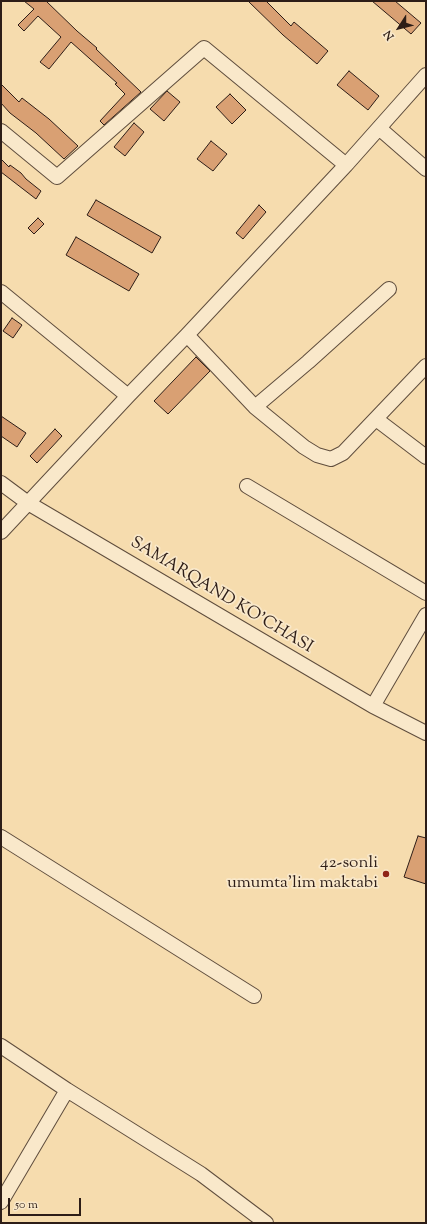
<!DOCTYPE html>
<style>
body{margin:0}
#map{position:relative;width:427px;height:1224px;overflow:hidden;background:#f6dcae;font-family:"Sorts Mill Goudy",serif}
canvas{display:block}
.frame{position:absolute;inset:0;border:2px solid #2d1d17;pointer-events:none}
.north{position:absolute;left:379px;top:8px;width:40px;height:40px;-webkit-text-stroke:3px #f9e8ca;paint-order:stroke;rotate:234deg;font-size:11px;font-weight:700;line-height:16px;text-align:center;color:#2d1d17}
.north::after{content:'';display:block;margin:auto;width:14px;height:18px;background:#2d1d17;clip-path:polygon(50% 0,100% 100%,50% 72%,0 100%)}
.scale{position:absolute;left:8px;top:1198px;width:73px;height:18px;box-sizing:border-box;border:2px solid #2d1d17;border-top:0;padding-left:5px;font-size:12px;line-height:14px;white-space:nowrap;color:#2d1d17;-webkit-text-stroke:3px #f9e8ca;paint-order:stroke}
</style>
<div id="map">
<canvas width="427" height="1224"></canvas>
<div class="frame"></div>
<div class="north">N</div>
<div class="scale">50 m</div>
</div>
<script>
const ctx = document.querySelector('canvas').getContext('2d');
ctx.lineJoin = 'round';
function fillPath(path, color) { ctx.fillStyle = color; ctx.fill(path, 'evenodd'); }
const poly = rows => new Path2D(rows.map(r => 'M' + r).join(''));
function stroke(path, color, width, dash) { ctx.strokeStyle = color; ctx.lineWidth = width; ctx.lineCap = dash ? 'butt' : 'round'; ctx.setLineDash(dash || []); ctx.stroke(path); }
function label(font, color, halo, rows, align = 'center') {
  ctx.font = font + ' "Sorts Mill Goudy",serif'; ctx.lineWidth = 3.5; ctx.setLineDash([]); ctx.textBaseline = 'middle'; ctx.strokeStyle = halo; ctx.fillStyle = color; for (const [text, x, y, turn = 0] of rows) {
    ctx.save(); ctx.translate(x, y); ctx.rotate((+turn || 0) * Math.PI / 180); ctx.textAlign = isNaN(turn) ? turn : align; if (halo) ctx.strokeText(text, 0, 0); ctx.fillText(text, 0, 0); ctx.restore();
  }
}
const building = poly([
 [24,1,46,1,77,31,97,48,96,49,141,92,104,125,100,121,125,94,115,84,117,83,71,42,49,69,40,62,61,37,38,16,24,31,18,25,34,9,24,1],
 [248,1,266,1,291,26,294,22,328,51,317,64,283,35,248,1],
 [372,1,395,1,421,23,411,34,372,1],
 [349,71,379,96,368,110,337,85,349,71],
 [1,84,19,102,22,98,49,119,78,146,64,159,36,133,10,113,1,103,1,84],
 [167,91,180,102,164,121,150,109,167,91],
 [230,94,246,110,232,124,216,107,230,94],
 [134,123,144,132,125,156,114,147,134,123],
 [211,141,227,154,213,171,197,159,211,141],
 [1,159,9,167,10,165,21,173,26,179,41,191,36,199,1,172,1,159],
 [96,200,161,237,152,253,87,215,96,200],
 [259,205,266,212,243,239,236,233,259,205],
 [38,218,44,224,34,234,28,228,38,218],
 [76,237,139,274,129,291,66,255,76,237],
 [12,318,22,325,13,338,3,331,12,318],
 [196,357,210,371,168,414,154,401,196,357],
 [1,416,26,433,17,447,1,436,1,416],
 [55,429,62,436,37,463,30,456,55,429],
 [418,836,426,838,426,884,404,877,418,836]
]);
fillPath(building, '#d9a073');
stroke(building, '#2d1d17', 1);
const minor = poly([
 [379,128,426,169],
 [1,131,57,177,204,48,346,165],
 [389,289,308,362,255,407,304,447,317,455,331,459,343,453,426,366],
 [1,292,128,396],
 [187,335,255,407],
 [376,419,426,457],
 [1,483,28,503,373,706,426,733],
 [247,486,426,593],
 [1,532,128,396,187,335,346,165,426,75],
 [373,706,426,615],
 [1,837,254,996],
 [1,1046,67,1090,201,1174,266,1223],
 [1,1202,67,1090]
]);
stroke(minor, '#5f4d3d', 16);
stroke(minor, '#f9e8ca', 14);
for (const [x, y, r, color] of [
 [386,874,4,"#8f2418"]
]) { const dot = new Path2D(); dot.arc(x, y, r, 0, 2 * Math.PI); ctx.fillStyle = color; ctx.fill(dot); stroke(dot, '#f9e8ca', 1.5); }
label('17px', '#2d1d17', '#f9e8ca', [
 ["SAMARQAND KO'CHASI",221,596,31]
]);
label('17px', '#2d1d17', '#f9e8ca', [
 ["42-sonli",378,864],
 ["umumta'lim maktabi",378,884]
], 'right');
</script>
